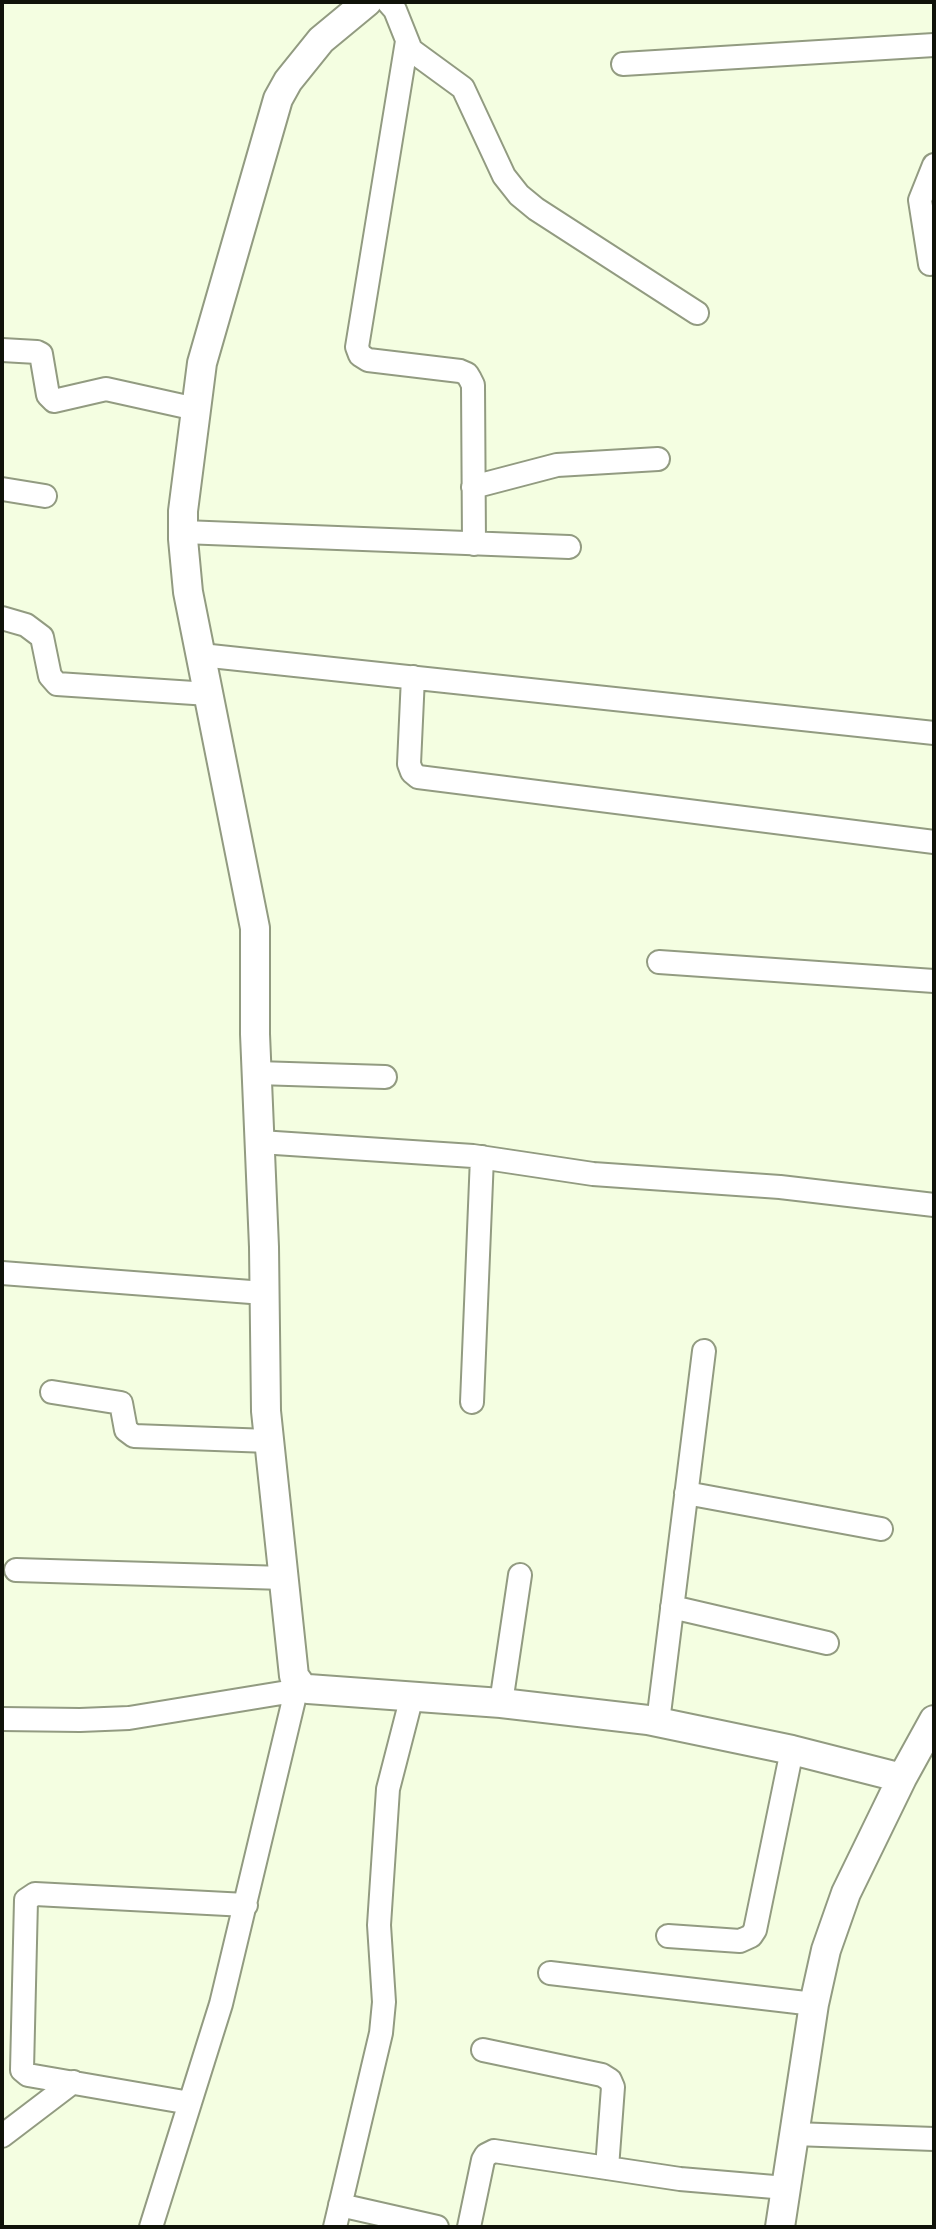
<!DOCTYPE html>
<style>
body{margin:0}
#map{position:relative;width:936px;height:2229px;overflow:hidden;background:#f4fee1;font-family:Signika,sans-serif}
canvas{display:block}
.frame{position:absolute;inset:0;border:4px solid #0f1209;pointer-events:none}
</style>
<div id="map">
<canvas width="936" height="2229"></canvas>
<div class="frame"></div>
</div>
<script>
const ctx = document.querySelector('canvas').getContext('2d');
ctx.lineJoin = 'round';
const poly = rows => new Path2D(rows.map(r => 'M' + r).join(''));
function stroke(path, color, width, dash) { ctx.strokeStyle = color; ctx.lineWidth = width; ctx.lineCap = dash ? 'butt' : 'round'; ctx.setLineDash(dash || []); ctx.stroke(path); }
const minor = poly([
 [388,2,395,10,411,50,463,88,504,176,519,195,536,209,697,313],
 [407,41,357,347,360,355,368,360,460,371,467,374,470,379,473,385,474,544],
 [623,64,934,45],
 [930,264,920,200,934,165],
 [2,350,37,352,41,354,48,395,54,401,106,389,196,409],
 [473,487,557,465,658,459],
 [2,489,45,496],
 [183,532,569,547],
 [2,618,26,625,42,637,50,676,57,684,209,694],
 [201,655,934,733],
 [413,677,409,764,412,772,418,777,934,842],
 [659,962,934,981],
 [257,1073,385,1077],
 [260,1142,473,1156,593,1174,780,1187,934,1205],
 [2,1273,264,1293],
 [52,1392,121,1403,126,1430,134,1436,269,1441],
 [472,1402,482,1157],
 [686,1493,881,1529],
 [16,1570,284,1578],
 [672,1607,827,1643],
 [501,1703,520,1575],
 [2,1719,80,1720,129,1718,306,1689],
 [658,1722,704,1351],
 [668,1936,740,1941,751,1936,755,1930,792,1750],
 [550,1973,814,2004],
 [483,2050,602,2075,610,2080,613,2087,607,2168],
 [190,2103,28,2075,22,2070,26,1900,35,1894,246,1905],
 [794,2134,934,2139],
 [2,2136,73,2082],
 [340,2205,437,2227],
 [151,2227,221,2004,296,1691],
 [335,2227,381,2033,384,2002,379,1925,388,1789,412,1696],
 [469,2227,483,2160,486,2155,494,2151,680,2179,786,2188]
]);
const tertiary = poly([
 [367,2,321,40,288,81,278,99,202,363,183,511,183,539,188,592,255,928,255,1034,264,1247,266,1411,294,1676,302,1687,308,1689,501,1703,648,1720,792,1750,902,1778],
 [780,2227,814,2004,826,1950,846,1893,902,1778,934,1720]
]);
stroke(minor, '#929b81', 26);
stroke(tertiary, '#929b81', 32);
stroke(minor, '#fff', 22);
stroke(tertiary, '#fff', 28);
</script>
